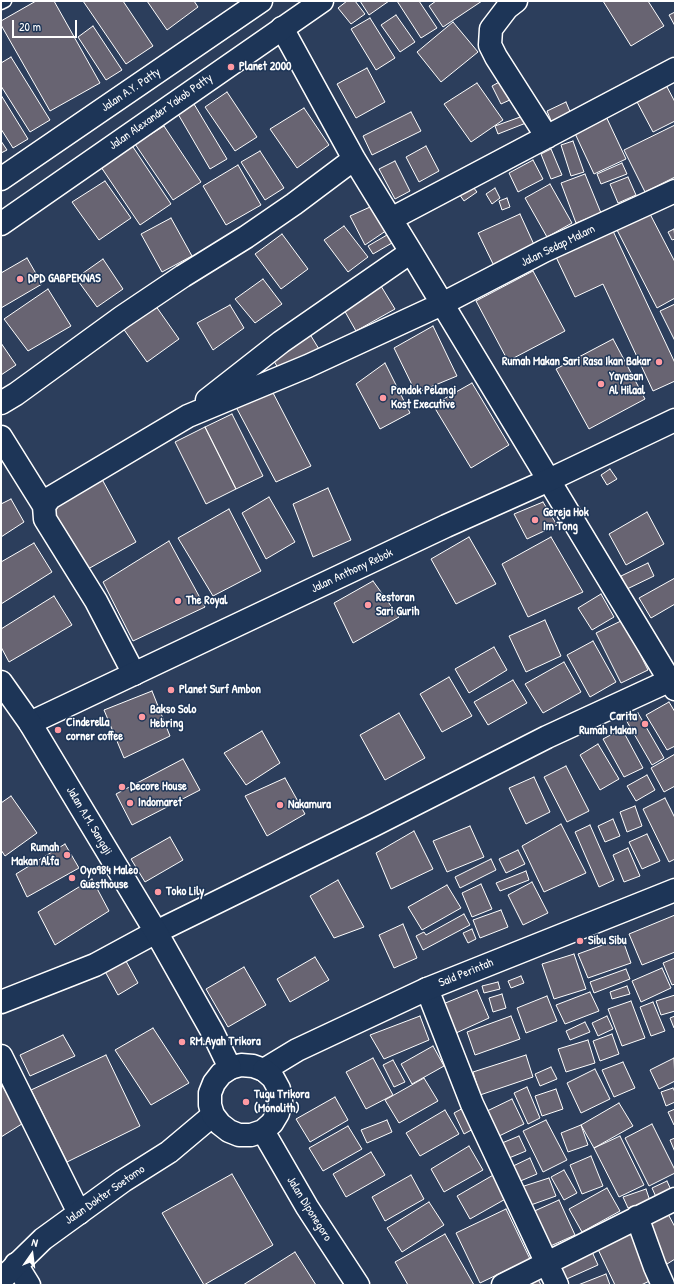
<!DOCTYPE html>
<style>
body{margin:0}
#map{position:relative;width:676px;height:1286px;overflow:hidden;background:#2c3e5c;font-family:"Patrick Hand",sans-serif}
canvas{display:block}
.frame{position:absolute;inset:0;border:2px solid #fff;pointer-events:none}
.north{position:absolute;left:12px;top:1234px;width:40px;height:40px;-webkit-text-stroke:3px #1d3557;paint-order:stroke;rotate:14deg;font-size:11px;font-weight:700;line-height:16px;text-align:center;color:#fff}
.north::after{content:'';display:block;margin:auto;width:14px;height:18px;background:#fff;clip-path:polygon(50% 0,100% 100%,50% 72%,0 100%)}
.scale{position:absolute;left:12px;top:20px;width:65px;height:18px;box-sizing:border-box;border:2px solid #fff;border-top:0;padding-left:5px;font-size:12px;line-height:14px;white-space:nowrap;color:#fff;-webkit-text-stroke:3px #1d3557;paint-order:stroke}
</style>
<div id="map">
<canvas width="676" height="1286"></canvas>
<div class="frame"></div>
<div class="north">N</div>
<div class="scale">20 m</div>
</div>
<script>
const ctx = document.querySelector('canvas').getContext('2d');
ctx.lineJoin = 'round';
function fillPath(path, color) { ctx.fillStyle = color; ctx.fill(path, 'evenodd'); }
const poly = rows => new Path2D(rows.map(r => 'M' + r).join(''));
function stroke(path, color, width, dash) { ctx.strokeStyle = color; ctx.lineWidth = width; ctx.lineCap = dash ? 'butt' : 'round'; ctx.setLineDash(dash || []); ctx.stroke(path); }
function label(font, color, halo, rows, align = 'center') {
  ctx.font = font + ' "Patrick Hand",sans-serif'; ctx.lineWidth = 3; ctx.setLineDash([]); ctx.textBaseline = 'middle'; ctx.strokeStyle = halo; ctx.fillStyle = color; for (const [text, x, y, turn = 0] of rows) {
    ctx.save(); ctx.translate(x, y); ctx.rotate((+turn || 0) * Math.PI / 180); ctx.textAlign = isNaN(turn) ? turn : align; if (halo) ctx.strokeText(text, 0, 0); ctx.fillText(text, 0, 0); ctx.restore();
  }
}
const building = poly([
 [36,1,54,1,100,83,50,111,1,25,1,21,36,1],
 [83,1,123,1,153,46,126,64,83,1],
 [147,1,194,1,198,7,167,30,147,1],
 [347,1,355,1,365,14,351,24,338,8,347,1],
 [360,1,389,1,369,15,360,1],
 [397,1,419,1,437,28,421,38,397,1],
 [436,1,482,1,443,27,429,6,436,1],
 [603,1,648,1,664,26,631,46,603,1],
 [675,12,675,26,669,15,675,12],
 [396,15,415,42,400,52,381,25,396,15],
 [370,18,395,58,376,70,351,29,370,18],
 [453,22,478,52,441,82,417,52,453,22],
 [93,26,122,70,106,80,78,37,93,26],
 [11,57,50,120,30,132,1,86,1,63,11,57],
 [367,68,385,102,356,118,337,84,367,68],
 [503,80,512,99,501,104,492,86,503,80],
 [477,83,503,120,471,142,444,104,477,83],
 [666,85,675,102,675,121,653,132,636,100,666,85],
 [227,92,257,137,235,151,205,107,227,92],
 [1,95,28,139,13,148,1,129,1,95],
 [566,102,571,114,552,123,547,111,566,102],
 [194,104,227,159,210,169,178,114,194,104],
 [304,108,329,145,297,168,270,129,304,108],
 [603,110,626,159,594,174,571,125,603,110],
 [411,112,421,131,372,155,363,136,411,112],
 [523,116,526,123,498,134,495,126,523,116],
 [675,125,675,177,645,192,624,150,675,125],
 [164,126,201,182,173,200,135,144,164,126],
 [1,141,7,150,1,153,1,141],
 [573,141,584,172,571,176,561,145,573,141],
 [131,144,171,204,140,225,99,164,131,144],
 [426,146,439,171,419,182,406,157,426,146],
 [551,149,562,175,551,179,541,154,551,149],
 [260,151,284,188,265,200,241,162,260,151],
 [533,160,543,179,518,192,509,173,533,160],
 [395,161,410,191,395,199,379,169,395,161],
 [622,163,627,174,601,184,597,174,622,163],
 [238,165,261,205,226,225,203,186,238,165],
 [585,174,601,213,576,223,561,183,585,174],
 [628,177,636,195,618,203,610,184,628,177],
 [105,181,131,218,99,240,72,202,105,181],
 [469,182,477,192,464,201,457,191,469,182],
 [550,184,572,223,547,237,525,198,550,184],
 [495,188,500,198,492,204,486,194,495,188],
 [507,198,510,207,502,210,499,201,507,198],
 [379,203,393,226,365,245,350,216,379,203],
 [520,214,536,249,495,268,478,233,520,214],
 [650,214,675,262,675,298,657,308,617,230,650,214],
 [171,218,192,256,162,272,141,234,171,218],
 [344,226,368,257,348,272,324,240,344,226],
 [674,229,675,239,672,240,668,232,674,229],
 [613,231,675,363,675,381,653,391,603,284,575,297,556,257,613,231],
 [282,234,308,269,281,289,255,254,282,234],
 [387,235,392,243,373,254,368,246,387,235],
 [27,258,42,284,1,308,1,273,27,258],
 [103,259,123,289,97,307,76,278,103,259],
 [533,271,565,331,508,361,476,301,533,271],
 [263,279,282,304,255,323,235,299,263,279],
 [381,286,395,309,356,331,343,308,381,286],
 [48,289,71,326,28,351,4,319,48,289],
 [153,302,179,339,147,362,120,324,153,302],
 [675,304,675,341,660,311,675,304],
 [230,305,244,328,213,350,197,323,230,305],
 [433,326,457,376,416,393,394,348,433,326],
 [308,331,322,354,283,376,269,353,308,331],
 [613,339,645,399,589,429,556,369,613,339],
 [1,343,16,365,1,375,1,343],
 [385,363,410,413,380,429,356,384,385,363],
 [472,383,509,445,471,468,433,405,472,383],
 [271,389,311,466,276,482,236,407,271,389],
 [232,414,263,476,236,489,205,427,232,414],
 [205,427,236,489,206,504,175,442,205,427],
 [610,469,617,479,607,485,601,475,610,469],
 [97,470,136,542,88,569,47,503,97,470],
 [328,488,351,540,313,557,293,504,328,488],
 [269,497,295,542,266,559,242,513,269,497],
 [11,499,24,522,1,537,1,504,11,499],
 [543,502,557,525,527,539,514,514,543,502],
 [229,509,261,571,213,596,178,538,229,509],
 [647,512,664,544,626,565,609,534,647,512],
 [469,537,496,584,456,604,431,559,469,537],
 [551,537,583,592,528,617,502,564,551,537],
 [169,541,205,607,133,641,103,582,169,541],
 [34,543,52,572,1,604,1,562,34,543],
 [648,563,654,576,627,589,621,576,648,563],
 [675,578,675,604,651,618,639,598,675,578],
 [373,581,399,617,353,643,334,603,373,581],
 [601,594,614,617,592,630,578,608,601,594],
 [54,596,72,625,9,662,1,647,1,629,54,596],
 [545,620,561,656,526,672,509,636,545,620],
 [623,620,648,670,621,683,596,633,623,620],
 [593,641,616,682,590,697,567,655,593,641],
 [494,647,507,670,469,693,455,669,494,647],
 [564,662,581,692,543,713,525,684,564,662],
 [449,677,472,716,442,732,420,694,449,677],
 [513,680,527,703,488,725,474,702,513,680],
 [152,691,170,736,124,758,104,710,152,691],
 [669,702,675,712,675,746,667,750,646,715,669,702],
 [399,713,425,758,385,780,360,735,399,713],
 [638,713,664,758,652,765,626,720,638,713],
 [622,729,643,768,624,777,603,739,622,729],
 [262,731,280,763,246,785,224,753,262,731],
 [598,744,619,779,600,790,580,755,598,744],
 [675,754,675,786,664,792,651,768,675,754],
 [183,759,200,790,132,825,116,794,183,759],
 [566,766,589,811,567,822,544,777,566,766],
 [647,775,655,790,636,801,627,786,647,775],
 [534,777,550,812,526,824,509,788,534,777],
 [285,778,305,814,267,836,245,796,285,778],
 [11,796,37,833,5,856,1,850,1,803,11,796],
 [665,798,675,818,675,859,669,862,643,809,665,798],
 [635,806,642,826,627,832,620,812,635,806],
 [613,819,620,836,605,842,598,826,613,819],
 [561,824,586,873,544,892,522,846,561,824],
 [590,825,614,880,599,887,575,832,590,825],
 [470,826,484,857,447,872,433,841,470,826],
 [414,831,433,869,391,889,376,853,414,831],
 [647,834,660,861,642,869,629,842,647,834],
 [170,837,183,860,145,882,131,859,170,837],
 [65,844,79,868,27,897,16,874,65,844],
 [628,848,640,876,624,882,613,855,628,848],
 [518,850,525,864,506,873,499,859,518,850],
 [491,859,496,870,460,888,455,877,491,859],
 [526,871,529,880,500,891,496,883,526,871],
 [92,879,109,911,55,945,38,912,92,879],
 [338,880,364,927,334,938,310,896,338,880],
 [532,882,548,913,523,925,508,895,532,882],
 [481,884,492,909,472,917,462,893,481,884],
 [447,885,461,908,422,930,408,907,447,885],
 [501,910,508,927,480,938,473,920,501,910],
 [464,914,470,925,423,950,416,936,424,932,426,935,464,914],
 [675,915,675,952,642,965,629,934,675,915],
 [403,924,417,958,394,968,379,935,403,924],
 [472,929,476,939,468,943,463,933,472,929],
 [622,938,631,963,588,978,578,954,622,938],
 [121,952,138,983,118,995,101,964,121,952],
 [574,954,586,989,554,999,542,964,574,954],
 [315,957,329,980,290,1002,277,979,315,957],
 [675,958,675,984,672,985,663,963,675,958],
 [244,967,266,1005,228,1027,206,989,244,967],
 [662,968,671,988,641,1002,632,981,662,968],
 [626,969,630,979,594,993,590,982,626,969],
 [521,976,524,983,511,988,508,981,521,976],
 [498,982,500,989,484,993,482,986,498,982],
 [627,986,630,994,612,999,610,992,627,986],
 [477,990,489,1018,456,1033,443,1004,477,990],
 [590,992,599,1011,565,1024,556,1005,590,992],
 [502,994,506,1008,493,1012,489,998,502,994],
 [675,995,675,1011,661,1015,656,1001,675,995],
 [547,996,557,1021,526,1033,517,1008,547,996],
 [631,1001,645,1038,622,1046,608,1009,631,1001],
 [653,1002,665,1031,651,1036,640,1007,653,1002],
 [420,1016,429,1040,384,1059,370,1035,420,1016],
 [511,1016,520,1039,475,1055,467,1032,511,1016],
 [607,1016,613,1029,598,1036,592,1023,607,1016],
 [675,1016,675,1028,674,1028,670,1018,675,1016],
 [585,1022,590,1032,570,1040,566,1031,585,1022],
 [153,1028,189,1083,151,1105,115,1050,153,1028],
 [612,1034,619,1054,600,1061,593,1041,612,1034],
 [63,1035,75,1056,30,1076,20,1055,63,1035],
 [588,1040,595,1063,566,1072,558,1049,588,1040],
 [433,1046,444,1066,412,1084,401,1064,433,1046],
 [106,1055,140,1126,67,1162,31,1090,106,1055],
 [526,1055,533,1077,480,1095,473,1072,526,1055],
 [373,1058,393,1095,366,1109,346,1072,373,1058],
 [674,1058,675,1081,659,1089,650,1070,674,1058],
 [393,1060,405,1082,394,1087,383,1065,393,1060],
 [623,1062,635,1088,614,1097,602,1070,623,1062],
 [551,1067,557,1079,540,1086,535,1074,551,1067],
 [595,1069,610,1099,581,1113,567,1083,595,1069],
 [424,1078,438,1101,399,1123,385,1100,424,1078],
 [1,1084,25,1122,1,1137,1,1084],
 [527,1087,540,1118,528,1124,514,1093,527,1087],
 [673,1088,675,1092,675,1102,666,1106,661,1092,673,1088],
 [556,1089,563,1109,542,1116,535,1096,556,1089],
 [335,1097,348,1120,310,1142,296,1119,335,1097],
 [512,1099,524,1124,497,1137,485,1112,512,1099],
 [619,1103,633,1126,594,1148,581,1125,619,1103],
 [467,1106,477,1127,464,1134,454,1113,467,1106],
 [675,1109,675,1125,674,1125,668,1112,675,1109],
 [445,1110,459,1134,420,1156,406,1133,445,1110],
 [387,1120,392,1132,367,1143,361,1130,387,1120],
 [546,1120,567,1160,543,1172,523,1131,546,1120],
 [652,1124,675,1170,675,1173,649,1186,625,1138,652,1124],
 [581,1125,588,1145,568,1152,561,1133,581,1125],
 [348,1126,362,1149,323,1171,309,1148,348,1126],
 [519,1136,526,1151,509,1158,502,1143,519,1136],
 [620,1136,644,1185,619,1197,594,1148,620,1136],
 [675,1138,675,1152,670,1140,675,1138],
 [469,1146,483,1170,444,1192,431,1169,469,1146],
 [371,1152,385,1175,346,1197,333,1174,371,1152],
 [591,1156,603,1186,582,1194,570,1165,591,1156],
 [530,1158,537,1174,518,1182,511,1167,530,1158],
 [564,1170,577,1193,564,1200,551,1177,564,1170],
 [232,1174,273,1245,204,1285,162,1213,232,1174],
 [495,1174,509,1197,470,1219,457,1196,495,1174],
 [411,1175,424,1199,385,1221,372,1197,411,1175],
 [549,1178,556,1196,528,1206,521,1187,549,1178],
 [667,1181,671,1190,656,1197,652,1188,667,1181],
 [607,1188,620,1211,582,1232,569,1209,607,1188],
 [646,1189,650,1201,628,1208,623,1197,646,1189],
 [559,1200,575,1235,546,1248,530,1213,559,1200],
 [429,1202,444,1225,402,1252,387,1228,429,1202],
 [506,1209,530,1259,480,1283,456,1233,506,1209],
 [668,1214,675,1227,675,1259,667,1264,646,1227,668,1214],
 [630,1226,656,1278,641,1285,615,1285,595,1243,630,1226],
 [445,1234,474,1285,408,1285,395,1262,445,1234],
 [589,1245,598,1265,560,1282,551,1262,589,1245],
 [295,1252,316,1285,243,1285,295,1252],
 [606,1274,610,1285,578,1285,606,1274],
 [536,1275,541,1285,516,1285,536,1275]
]);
fillPath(building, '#686472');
stroke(building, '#fff', 1);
const service = poly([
 [1,3,5,1]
]);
const minor = poly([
 [516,1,507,8,491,29,490,45,496,57,547,137],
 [282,28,354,159,411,252,675,689],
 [391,219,675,69],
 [207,400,281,342,411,252],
 [1,403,16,394,122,317,183,276,246,237,294,204,354,159],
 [1,437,44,506,45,519,96,601,134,674],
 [44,506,50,498,188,416,308,366,442,304,544,251,675,191],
 [427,989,472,1104,557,1285],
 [1,1002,95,965,156,932,374,825,547,737,675,678],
 [1,1056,79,1213],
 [637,1217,655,1267,663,1285],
 [16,1264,29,1285],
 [503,1285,675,1199]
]);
const tertiary = poly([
 [30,723,446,526,549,480,675,420]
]);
const secondary = poly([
 [264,1070,297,1050,427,989,675,890]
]);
const primary = poly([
 [1,179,261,1],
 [1,224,322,1],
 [230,1068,241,1065,253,1066,264,1070],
 [1,1280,43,1239,123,1181,169,1152,213,1115]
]);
const trunk = poly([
 [1,682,30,723,156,932,213,1033,230,1068,221,1074,214,1083,210,1093,210,1105,213,1115,220,1124,229,1131,239,1135,251,1135,263,1131,272,1123,278,1113,281,1101,279,1089,273,1078,264,1070],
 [263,1131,307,1207,358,1285]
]);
stroke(service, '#fff', 15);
stroke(minor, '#fff', 25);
stroke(tertiary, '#fff', 25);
stroke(secondary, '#fff', 25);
stroke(primary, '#fff', 25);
stroke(trunk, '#fff', 25);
stroke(service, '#1d3557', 12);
stroke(minor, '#1d3557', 22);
stroke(tertiary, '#1d3557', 22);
stroke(secondary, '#1d3557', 22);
stroke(primary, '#1d3557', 22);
stroke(trunk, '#1d3557', 22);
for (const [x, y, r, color] of [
 [231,67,4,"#ff9aa2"],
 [20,279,4,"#ff9aa2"],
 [659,362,4,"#ff9aa2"],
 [601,384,4,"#ff9aa2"],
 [383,398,4,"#ff9aa2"],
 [535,520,4,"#ff9aa2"],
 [178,601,4,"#ff9aa2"],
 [368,605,4,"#ff9aa2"],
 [171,690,4,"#ff9aa2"],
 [142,717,4,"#ff9aa2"],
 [645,724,4,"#ff9aa2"],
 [58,730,4,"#ff9aa2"],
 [122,787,4,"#ff9aa2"],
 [130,803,4,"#ff9aa2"],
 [280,805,4,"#ff9aa2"],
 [67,855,4,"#ff9aa2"],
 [72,878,4,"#ff9aa2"],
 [158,892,4,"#ff9aa2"],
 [580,941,4,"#ff9aa2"],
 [182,1042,4,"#ff9aa2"],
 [246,1102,4,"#ff9aa2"]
]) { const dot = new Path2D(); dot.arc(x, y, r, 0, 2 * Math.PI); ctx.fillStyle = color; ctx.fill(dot); stroke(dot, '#1d3557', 1.5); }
label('bold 12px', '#fff', '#1d3557', [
 ["Planet 2000",239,67],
 ["DPD GABPEKNAS",28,279],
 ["Rumah Makan Sari Rasa Ikan Bakar",651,362,"right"],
 ["Yayasan",609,377],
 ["Al Hilaal",609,391],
 ["Pondok Pelangi",391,391],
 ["Kost Executive",391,405],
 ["Gereja Hok",543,513],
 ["Im Tong",543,527],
 ["Restoran",376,598],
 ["Sari Gurih",376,612],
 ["The Royal",186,601],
 ["Planet Surf Ambon",179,690],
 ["Bakso Solo",150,710],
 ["Hebring",150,724],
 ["Carita",637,717,"right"],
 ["Rumah Makan",637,731,"right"],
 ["Cinderella",66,723],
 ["corner coffee",66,737],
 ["Decore House",130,787],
 ["Indomaret",138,803],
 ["Nakamura",288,805],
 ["Rumah",59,848,"right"],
 ["Makan Alfa",59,862,"right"],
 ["Oyo984 Maleo",80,871],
 ["Guesthouse",80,885],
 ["Toko Lily",166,892],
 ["Sibu Sibu",588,941],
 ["RM.Ayah Trikora",190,1042],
 ["Tugu Trikora",254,1095],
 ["(Monolith)",254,1109]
], 'left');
label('12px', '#fff', '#1d3557', [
 ["Jalan A.Y. Patty",131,90,-34],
 ["Jalan Alexander Yakob Patty",161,112,-35],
 ["Jalan Sedap Malam",558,246,-26],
 ["Jalan Anthony Rebok",352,571,-25],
 ["Jalan A.M. Sangaji",89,821,59],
 ["Said Perintah",466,973,-22],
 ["Jalan Dokter Soetomo",105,1195,-35],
 ["Jalan Diponegoro",309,1209,58]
]);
</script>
